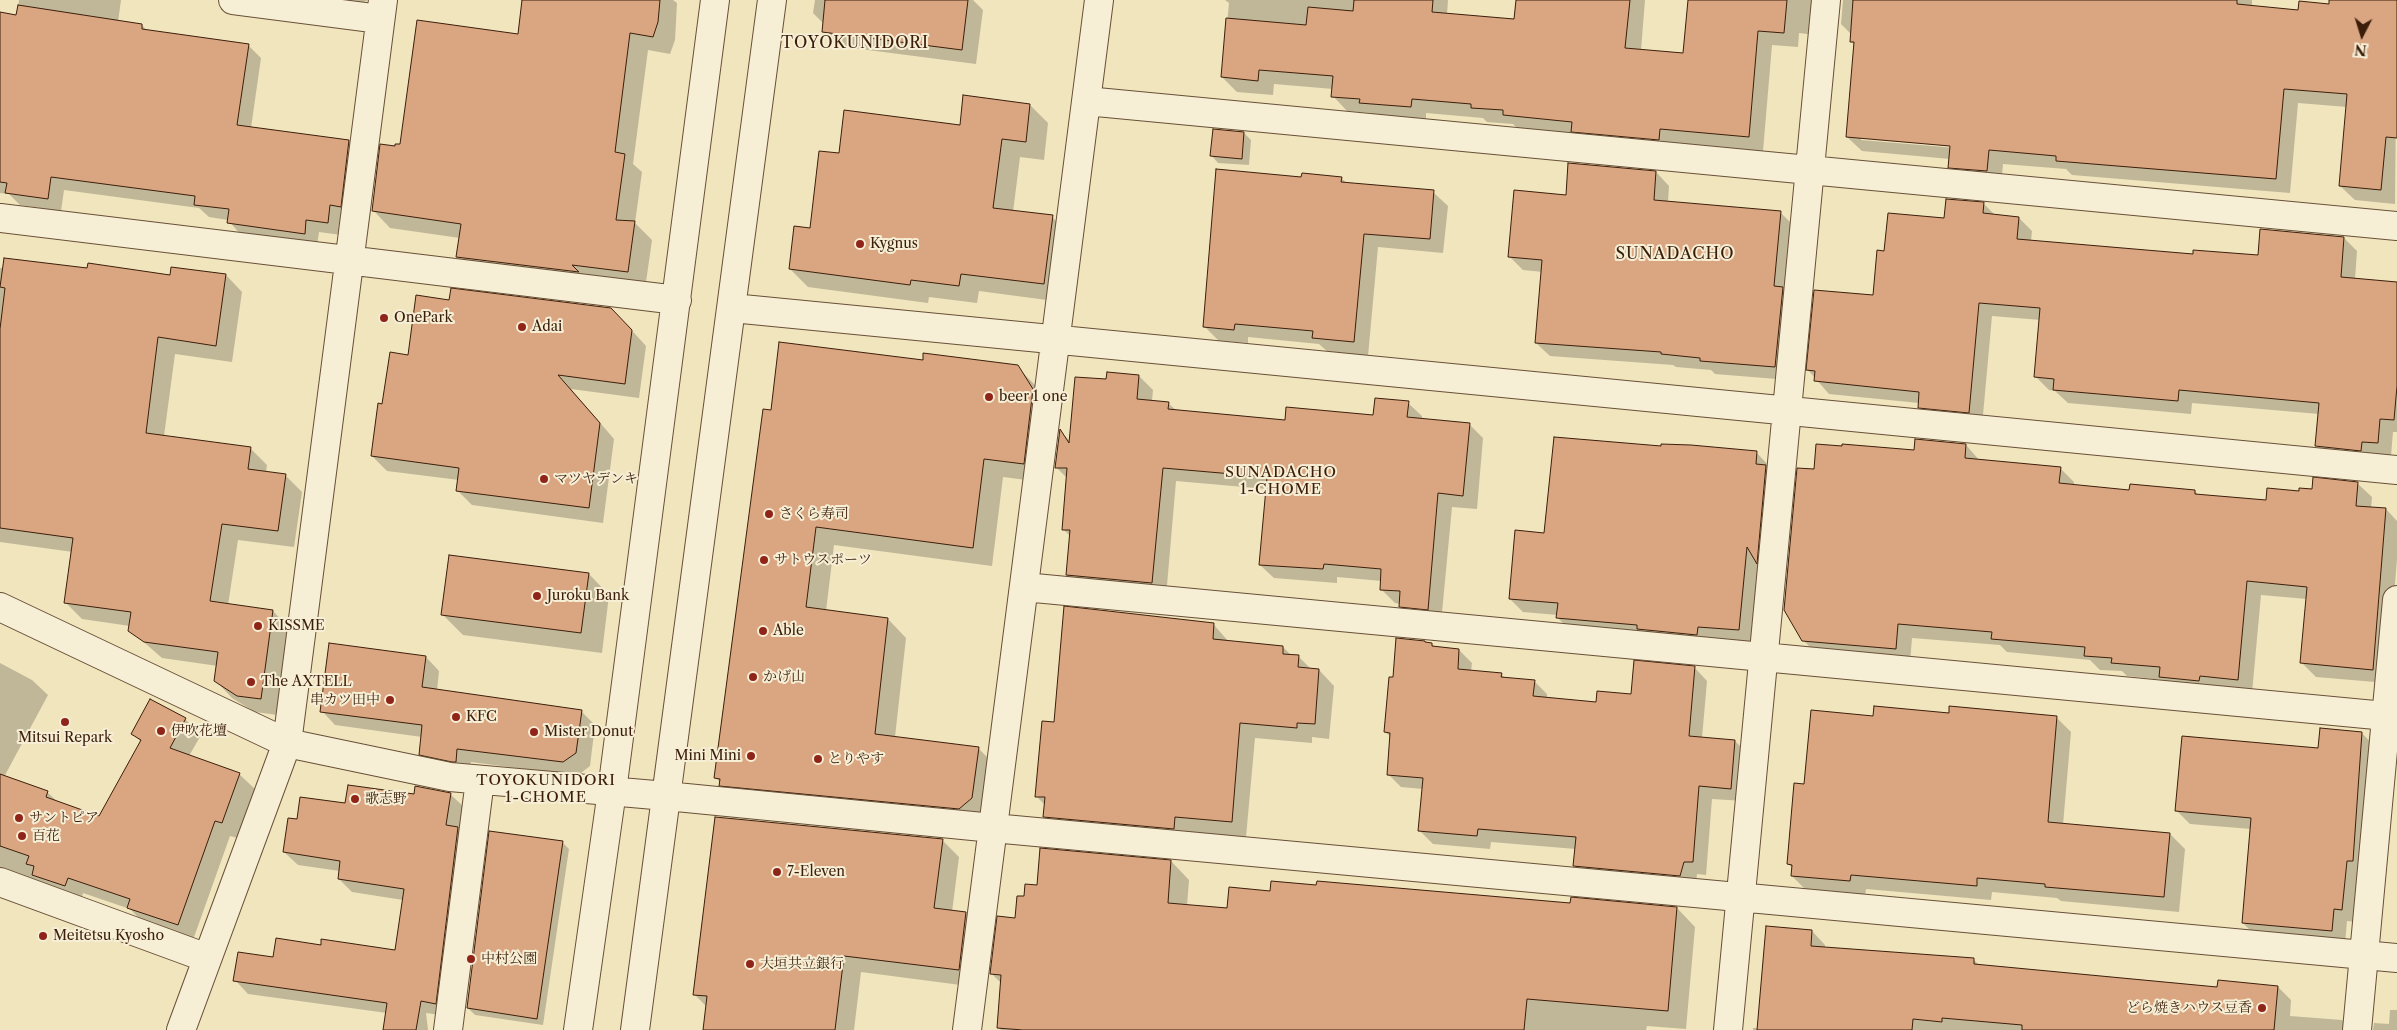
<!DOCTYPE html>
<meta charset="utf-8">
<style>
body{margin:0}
#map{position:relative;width:2397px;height:1030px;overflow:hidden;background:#f1e5be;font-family:"Libre Caslon Text",serif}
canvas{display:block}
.north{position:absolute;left:2337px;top:10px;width:50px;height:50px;-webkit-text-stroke:4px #f6eed5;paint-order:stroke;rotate:185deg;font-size:14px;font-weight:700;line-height:20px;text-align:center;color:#3b1e0a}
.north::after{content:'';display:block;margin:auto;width:18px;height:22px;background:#3b1e0a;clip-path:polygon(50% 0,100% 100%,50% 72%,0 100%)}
</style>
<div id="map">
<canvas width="2397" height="1030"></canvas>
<div class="north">N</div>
</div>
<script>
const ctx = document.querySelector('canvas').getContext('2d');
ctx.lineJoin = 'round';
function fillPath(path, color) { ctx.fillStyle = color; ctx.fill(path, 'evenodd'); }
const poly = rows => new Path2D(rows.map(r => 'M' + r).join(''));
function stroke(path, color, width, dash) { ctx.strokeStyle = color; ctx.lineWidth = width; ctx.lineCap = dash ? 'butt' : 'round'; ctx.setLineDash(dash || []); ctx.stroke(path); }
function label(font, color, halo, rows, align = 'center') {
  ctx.font = font + ' "Libre Caslon Text","Noto Serif JP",serif'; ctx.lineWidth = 4; ctx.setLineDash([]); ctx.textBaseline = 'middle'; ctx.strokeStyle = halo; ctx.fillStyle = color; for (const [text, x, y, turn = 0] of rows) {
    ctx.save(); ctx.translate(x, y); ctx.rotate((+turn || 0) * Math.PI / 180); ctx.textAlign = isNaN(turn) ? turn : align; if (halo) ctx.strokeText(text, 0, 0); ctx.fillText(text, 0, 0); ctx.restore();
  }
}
fillPath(poly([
 [19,0,121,0,118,22,142,25,147,31,248,45,261,58,251,128,349,141,362,155,341,235,319,232,317,246,241,235,228,220,209,217,199,208,64,190,61,211,20,205,9,194,0,193,0,14,17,16],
 [279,0,368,0,349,9],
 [524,0,673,0,677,3,675,40,670,54,648,50,633,164,642,172,635,223,652,240,645,289,474,275,457,257,460,238,390,228,373,210,396,148,401,146,519,35],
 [815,0,973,0,983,10,976,64,837,46,823,32,824,24,813,13],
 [1225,0,1448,0,1447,15,1516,21,1517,0,1645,0,1641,50,1685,54,1689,0,1836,0,1823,36,1799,33,1798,47,1772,45,1763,151,1519,130,1513,124,1487,122,1483,118,1426,113,1426,122,1375,117,1371,113,1347,111,1333,96,1333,89,1274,84,1273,95,1237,92,1222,77,1229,3],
 [1843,0,2252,0,2252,7,2299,11,2330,5,2330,0,2397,0,2395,204,2355,200,2340,186,2347,107,2298,103,2290,193,2072,175,2066,169,2003,164,2001,185,1964,182,1950,167,1950,159,1862,151,1847,137,1855,46,1851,41,1851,34,1841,24],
 [1861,137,1956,146,1956,148,1861,140],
 [1030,105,1048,123,1044,160,1020,157,1013,212,1052,217,1070,235,1062,302,979,291,977,303,929,297,928,303,808,287,790,269,811,229,840,154,961,126],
 [1214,130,1244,133,1251,140,1249,165,1218,163,1212,156],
 [1656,172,1669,186,1668,202,1780,212,1794,226,1789,380,1715,374,1711,370,1676,367,1673,365,1550,356,1536,343,1543,272,1523,270,1509,256,1567,196],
 [1302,178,1341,178,1348,184,1433,192,1448,206,1443,253,1378,247,1368,356,1328,352,1319,344,1248,337,1248,343,1219,341,1204,326],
 [1984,204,1996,216,2019,218,2032,231,2031,241,2194,256,2259,257,2344,238,2357,251,2355,279,2397,283,2397,432,2393,432,2391,456,2330,459,2317,446,2319,414,2192,403,2191,414,2068,403,2055,391,2049,390,2036,377,2041,320,1992,316,1982,426,1933,421,1919,407,1919,403,1829,394,1808,370,1874,296,1886,252,1945,220],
 [0,268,88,270,171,276,226,275,242,292,232,362,175,354,164,436,250,448,267,465,266,472,285,475,302,492,294,547,238,540,228,605,273,611,289,628,278,715,255,712,232,698,216,681,218,666,162,658,130,630,130,626,82,619,66,603,73,552,0,542],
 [626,324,646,346,639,398,571,389,614,439,603,523,472,505,457,490,459,480,387,471,372,456,383,405,409,357],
 [924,361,1017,367,1036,386,1042,482,1003,477,992,566,834,545,826,611,888,619,906,638,895,737,978,748,997,767,990,817,740,804,716,778,772,411],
 [1139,376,1153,390,1152,401,1168,403,1177,411,1286,421,1374,416,1408,403,1422,416,1422,420,1469,424,1483,438,1477,509,1452,507,1441,623,1414,620,1400,606,1400,604,1395,603,1381,589,1382,581,1337,577,1337,583,1274,578,1260,565,1267,489,1176,481,1166,597,1081,589,1067,575,1071,537,1063,529,1068,479,1056,467,1061,432,1070,441,1107,381],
 [1966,445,1980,461,2060,468,2074,482,2074,486,2131,491,2195,491,2199,496,2267,502,2300,492,2357,483,2372,497,2371,508,2386,509,2397,521,2397,559,2387,683,2316,677,2302,663,2307,599,2261,595,2252,693,2174,691,2163,680,2127,676,2122,671,2100,670,2090,660,2007,652,2000,645,1912,638,1910,663,1817,654,1803,640,1815,470,1915,452],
 [1662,447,1756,452,1769,466,1752,643,1571,631,1558,618,1558,615,1523,612,1510,599,1545,534],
 [589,574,609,595,602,653,463,635,442,614],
 [1214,625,1229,642,1283,647,1292,656,1298,656,1312,670,1319,670,1334,686,1329,739,1312,737,1312,743,1255,738,1246,837,1190,832,1189,844,1060,832,1044,816,1045,805,1036,796,1055,723],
 [1432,644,1435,648,1459,650,1472,663,1471,672,1501,674,1505,678,1534,681,1547,694,1547,699,1597,703,1632,695,1694,667,1707,681,1702,738,1735,741,1748,754,1744,801,1712,799,1706,875,1697,874,1696,883,1588,879,1575,866,1576,849,1491,842,1490,849,1433,844,1419,830,1423,789,1401,787,1388,774,1391,737,1385,732,1394,678],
 [426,657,439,671,437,691,581,711,595,725,590,766,577,776,471,762,469,775,434,768,420,754,422,737,335,725,322,711],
 [0,663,32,680,48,695,4,777,47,792,59,803,100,817,141,742,133,734,185,719,201,735,189,756,239,774,255,789,238,838,230,836,193,940,144,923,130,909,83,893,81,901,0,873],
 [1950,714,2056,717,2071,732,2063,825,2170,834,2185,849,2179,912,2061,901,2057,898,1992,892,1991,900,1866,889,1865,896,1807,891,1792,876,1793,868,1788,864,1805,785,1874,717],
 [2321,730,2362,733,2375,747,2355,922,2347,921,2345,944,2256,936,2243,923,2251,829,2190,824,2176,810,2320,749],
 [450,794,464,807,448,1016,426,1013,428,1030,384,1030,387,1013,248,994,235,980,275,958,322,946,396,952,403,900,352,892,339,879,340,871,298,865,284,852,298,820,346,805,415,795],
 [942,840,959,857,952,912,966,913,983,931,976,987,861,972,854,1030,704,1030,707,1007,694,994],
 [562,842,569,849,543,1025,475,1015,468,1008],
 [1171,861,1189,880,1187,906,1228,909,1271,892,1677,908,1695,927,1686,1029,1647,1026,1646,1030,1001,1030,998,1027,1002,984,991,973,1025,898,1038,887],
 [1812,931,1825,945,1825,948,1974,960,1980,966,2218,988,2278,987,2291,1000,2290,1016,2342,1020,2352,1030,1753,1030,1753,1028,1759,1028],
 [2390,1010,2397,1010,2397,1030,2373,1030,2374,1023,2389,1024]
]), '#0003');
const building = poly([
 [522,0,660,0,658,22,653,37,630,33,615,152,625,154,616,220,635,221,628,272,572,265,579,272,456,257,461,224,372,211,380,144,395,146,395,144,400,144,417,20,518,34,522,0],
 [825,0,968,0,962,50,822,32,825,0],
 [1354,0,1433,0,1432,12,1514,19,1516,0,1630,0,1625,48,1683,53,1688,0,1787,0,1784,33,1758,31,1749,137,1660,129,1659,140,1571,132,1572,122,1503,115,1503,110,1471,108,1471,104,1412,99,1411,107,1359,103,1360,99,1331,97,1333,76,1259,70,1258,81,1221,77,1226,18,1306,25,1308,7,1353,11,1354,0],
 [1853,0,2237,0,2237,4,2298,10,2299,1,2329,4,2329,0,2397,0,2397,138,2386,137,2381,190,2339,186,2347,94,2284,89,2276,179,2056,161,2056,156,1989,150,1987,171,1948,168,1950,146,1846,137,1854,42,1850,42,1853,0],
 [18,5,142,24,142,29,249,44,237,125,349,140,341,207,330,205,328,223,306,220,305,234,227,223,229,209,194,205,195,196,51,177,48,199,5,193,7,183,0,182,0,12,16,15,18,5],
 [963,95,1030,104,1026,142,1002,139,993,208,1053,215,1044,284,961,274,959,286,911,280,910,285,789,269,794,226,810,228,819,151,839,153,844,110,960,125,963,95],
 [1213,129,1244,132,1242,159,1210,156,1213,129],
 [1568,163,1656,171,1654,200,1781,211,1774,286,1783,287,1775,367,1700,361,1700,358,1661,354,1661,352,1535,343,1542,260,1508,257,1514,190,1566,195,1568,163],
 [1216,169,1301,177,1302,173,1342,177,1341,182,1434,190,1430,239,1364,234,1354,342,1312,338,1313,331,1235,324,1234,330,1203,327,1216,169],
 [1946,199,1984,202,1983,213,2019,217,2017,239,2193,254,2193,250,2258,255,2260,229,2344,237,2341,277,2397,282,2397,386,2394,420,2380,419,2378,443,2362,442,2361,451,2315,446,2319,403,2179,390,2178,401,2053,390,2054,379,2034,377,2040,308,1979,303,1969,413,1918,408,1919,392,1814,381,1815,371,1806,370,1814,290,1873,295,1877,250,1884,251,1888,213,1944,218,1946,199],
 [4,258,87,268,88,263,170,275,171,267,226,274,216,346,158,337,146,433,251,447,248,469,286,474,278,531,222,524,210,601,273,610,261,699,237,696,214,681,218,652,144,642,128,631,131,612,64,603,73,538,0,528,0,329,5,288,0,287,4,258],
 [451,288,611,308,632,330,625,384,558,375,600,423,589,508,456,491,459,468,371,456,378,403,382,404,390,352,408,355,416,295,449,300,451,288],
 [779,342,923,360,923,353,1018,365,1033,389,1024,464,984,459,973,548,816,527,806,607,888,618,875,734,979,747,972,798,959,809,719,786,720,779,714,778,763,409,771,410,779,342],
 [1107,372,1139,375,1137,399,1169,402,1168,409,1285,420,1286,407,1373,415,1375,398,1409,401,1407,417,1470,423,1463,496,1438,493,1428,610,1399,607,1400,591,1380,590,1381,569,1324,564,1323,569,1259,565,1267,477,1163,468,1152,583,1066,575,1070,530,1062,530,1067,468,1055,468,1060,429,1069,443,1075,377,1106,379,1107,372],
 [1554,437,1661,446,1661,444,1691,445,1757,451,1756,464,1766,465,1757,564,1747,547,1739,630,1698,627,1697,635,1637,629,1637,625,1556,618,1558,603,1509,599,1515,530,1544,533,1554,437],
 [1915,439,1966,444,1965,458,2061,467,2059,483,2129,490,2130,484,2195,490,2195,494,2266,500,2267,488,2299,491,2299,488,2312,489,2313,477,2358,482,2356,506,2386,508,2373,670,2300,663,2307,587,2247,581,2238,680,2200,676,2199,681,2159,677,2160,667,2111,663,2112,658,2084,656,2085,647,1991,639,1992,632,1898,624,1896,649,1802,641,1784,610,1797,468,1814,469,1816,444,1842,446,1842,444,1914,450,1915,439],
 [449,555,589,573,581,633,441,615,449,555],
 [1064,606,1214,623,1213,639,1283,646,1283,654,1299,655,1298,667,1319,669,1315,724,1297,723,1297,728,1240,723,1232,822,1175,817,1174,829,1043,817,1045,797,1035,797,1042,721,1054,722,1064,606],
 [1396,638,1425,641,1425,642,1432,643,1432,646,1459,649,1458,669,1502,673,1501,677,1535,680,1533,696,1596,702,1597,691,1631,694,1634,660,1695,666,1689,736,1735,740,1731,789,1699,786,1693,862,1684,862,1680,876,1573,866,1576,837,1478,829,1477,836,1418,831,1423,778,1387,775,1390,733,1384,732,1389,677,1393,677,1396,638],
 [329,643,426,656,422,687,582,710,576,753,563,762,457,749,456,762,452,762,419,755,422,725,320,712,329,643],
 [150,699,186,718,170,748,240,773,222,823,215,821,178,925,127,908,130,899,68,878,65,886,32,875,34,866,26,864,29,856,0,846,0,774,48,791,46,797,99,816,141,740,131,734,150,699],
 [1874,706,1949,713,1949,706,2057,716,2048,822,2170,833,2164,897,2045,887,2045,884,1977,878,1977,886,1851,875,1850,881,1791,876,1792,865,1787,864,1794,783,1804,784,1811,710,1873,716,1874,706],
 [2320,728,2362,732,2353,861,2347,861,2342,910,2334,909,2332,931,2242,923,2251,818,2175,811,2182,736,2318,748,2320,728],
 [348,785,414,794,415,786,451,793,446,825,458,827,436,1004,421,1001,416,1030,383,1030,387,1003,233,981,238,952,273,957,276,938,321,945,321,939,395,950,404,889,338,879,340,861,283,852,288,818,297,819,300,797,345,803,348,785],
 [715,817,943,839,934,908,966,912,959,970,844,956,835,1030,703,1030,707,996,693,995,715,817],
 [489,831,563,841,537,1019,467,1008,489,831],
 [1040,848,1171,860,1168,903,1227,908,1229,887,1270,891,1271,881,1316,885,1317,881,1570,903,1571,897,1677,907,1668,1011,1527,999,1524,1030,1023,1030,997,1028,1001,975,990,974,997,916,1015,918,1017,896,1024,896,1025,884,1037,885,1040,848],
 [1766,926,1812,930,1811,946,1974,958,1974,964,2217,987,2218,980,2278,986,2274,1030,2022,1030,2022,1025,1942,1018,1942,1022,1913,1019,1912,1030,1757,1030,1766,926]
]);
fillPath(building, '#daa581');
stroke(building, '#3b1e0a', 1);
const minor = poly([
 [233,0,380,19],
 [1086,101,2397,226],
 [0,218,677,300],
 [732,308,2397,470],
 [1024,587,2397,717],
 [0,607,287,743,450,777,666,796,993,828,2397,958],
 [0,882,207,958],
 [181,1030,287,743,383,0],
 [448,1030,480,780],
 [578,1030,612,791,715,0],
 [635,1030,772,0],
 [967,1030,1099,0],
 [1728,1030,1826,0],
 [2357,1030,2397,600]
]);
stroke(minor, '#685037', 30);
stroke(minor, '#f6eed5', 28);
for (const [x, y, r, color] of [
 [860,244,5,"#8f2418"],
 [384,318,5,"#8f2418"],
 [522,327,5,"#8f2418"],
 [989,397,5,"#8f2418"],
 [544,479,5,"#8f2418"],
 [769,514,5,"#8f2418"],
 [764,560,5,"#8f2418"],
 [537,596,5,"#8f2418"],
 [258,626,5,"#8f2418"],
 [763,631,5,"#8f2418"],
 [753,677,5,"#8f2418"],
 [251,682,5,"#8f2418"],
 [390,700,5,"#8f2418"],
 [456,717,5,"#8f2418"],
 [65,722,5,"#8f2418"],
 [161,731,5,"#8f2418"],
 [534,732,5,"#8f2418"],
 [751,756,5,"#8f2418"],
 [818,759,5,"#8f2418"],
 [355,799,5,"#8f2418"],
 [19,818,5,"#8f2418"],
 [22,836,5,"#8f2418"],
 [777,872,5,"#8f2418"],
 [43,936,5,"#8f2418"],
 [471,959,5,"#8f2418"],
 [750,964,5,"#8f2418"],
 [2262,1008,5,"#8f2418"]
]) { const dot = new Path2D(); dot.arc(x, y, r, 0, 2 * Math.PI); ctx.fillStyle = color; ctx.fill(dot); stroke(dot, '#f6eed5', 2); }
label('14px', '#3b1e0a', '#f6eed5', [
 ["Kygnus",870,244],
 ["OnePark",394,318],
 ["Adai",532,327],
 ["beer 1 one",999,397],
 ["マツヤデンキ",554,479],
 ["さくら寿司",779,514],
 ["サトウスポーツ",774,560],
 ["Juroku Bank",547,596],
 ["KISSME",268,626],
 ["Able",773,631],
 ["かげ山",763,677],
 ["The AXTELL",261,682],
 ["串カツ田中",380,700,"right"],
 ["KFC",466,717],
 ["伊吹花壇",171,731],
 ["Mister Donut",544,732],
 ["Mitsui Repark",65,738,"center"],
 ["Mini Mini",741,756,"right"],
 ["とりやす",828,759],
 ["歌志野",365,799],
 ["サントピア",29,818],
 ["百花",32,836],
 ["7-Eleven",787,872],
 ["Meitetsu Kyosho",53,936],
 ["中村公園",481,959],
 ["大垣共立銀行",760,964],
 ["どら焼きハウス豆香",2252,1008,"right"]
], 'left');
ctx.letterSpacing = '1px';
label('15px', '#3b1e0a', '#f6eed5', [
 ["SUNADACHO",1281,473],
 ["1-CHOME",1281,490],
 ["TOYOKUNIDORI",546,781],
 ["1-CHOME",546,798]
]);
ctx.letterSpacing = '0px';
ctx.letterSpacing = '1px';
label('16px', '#3b1e0a', '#f6eed5', [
 ["TOYOKUNIDORI",855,43],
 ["SUNADACHO",1675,254]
]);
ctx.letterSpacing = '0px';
</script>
